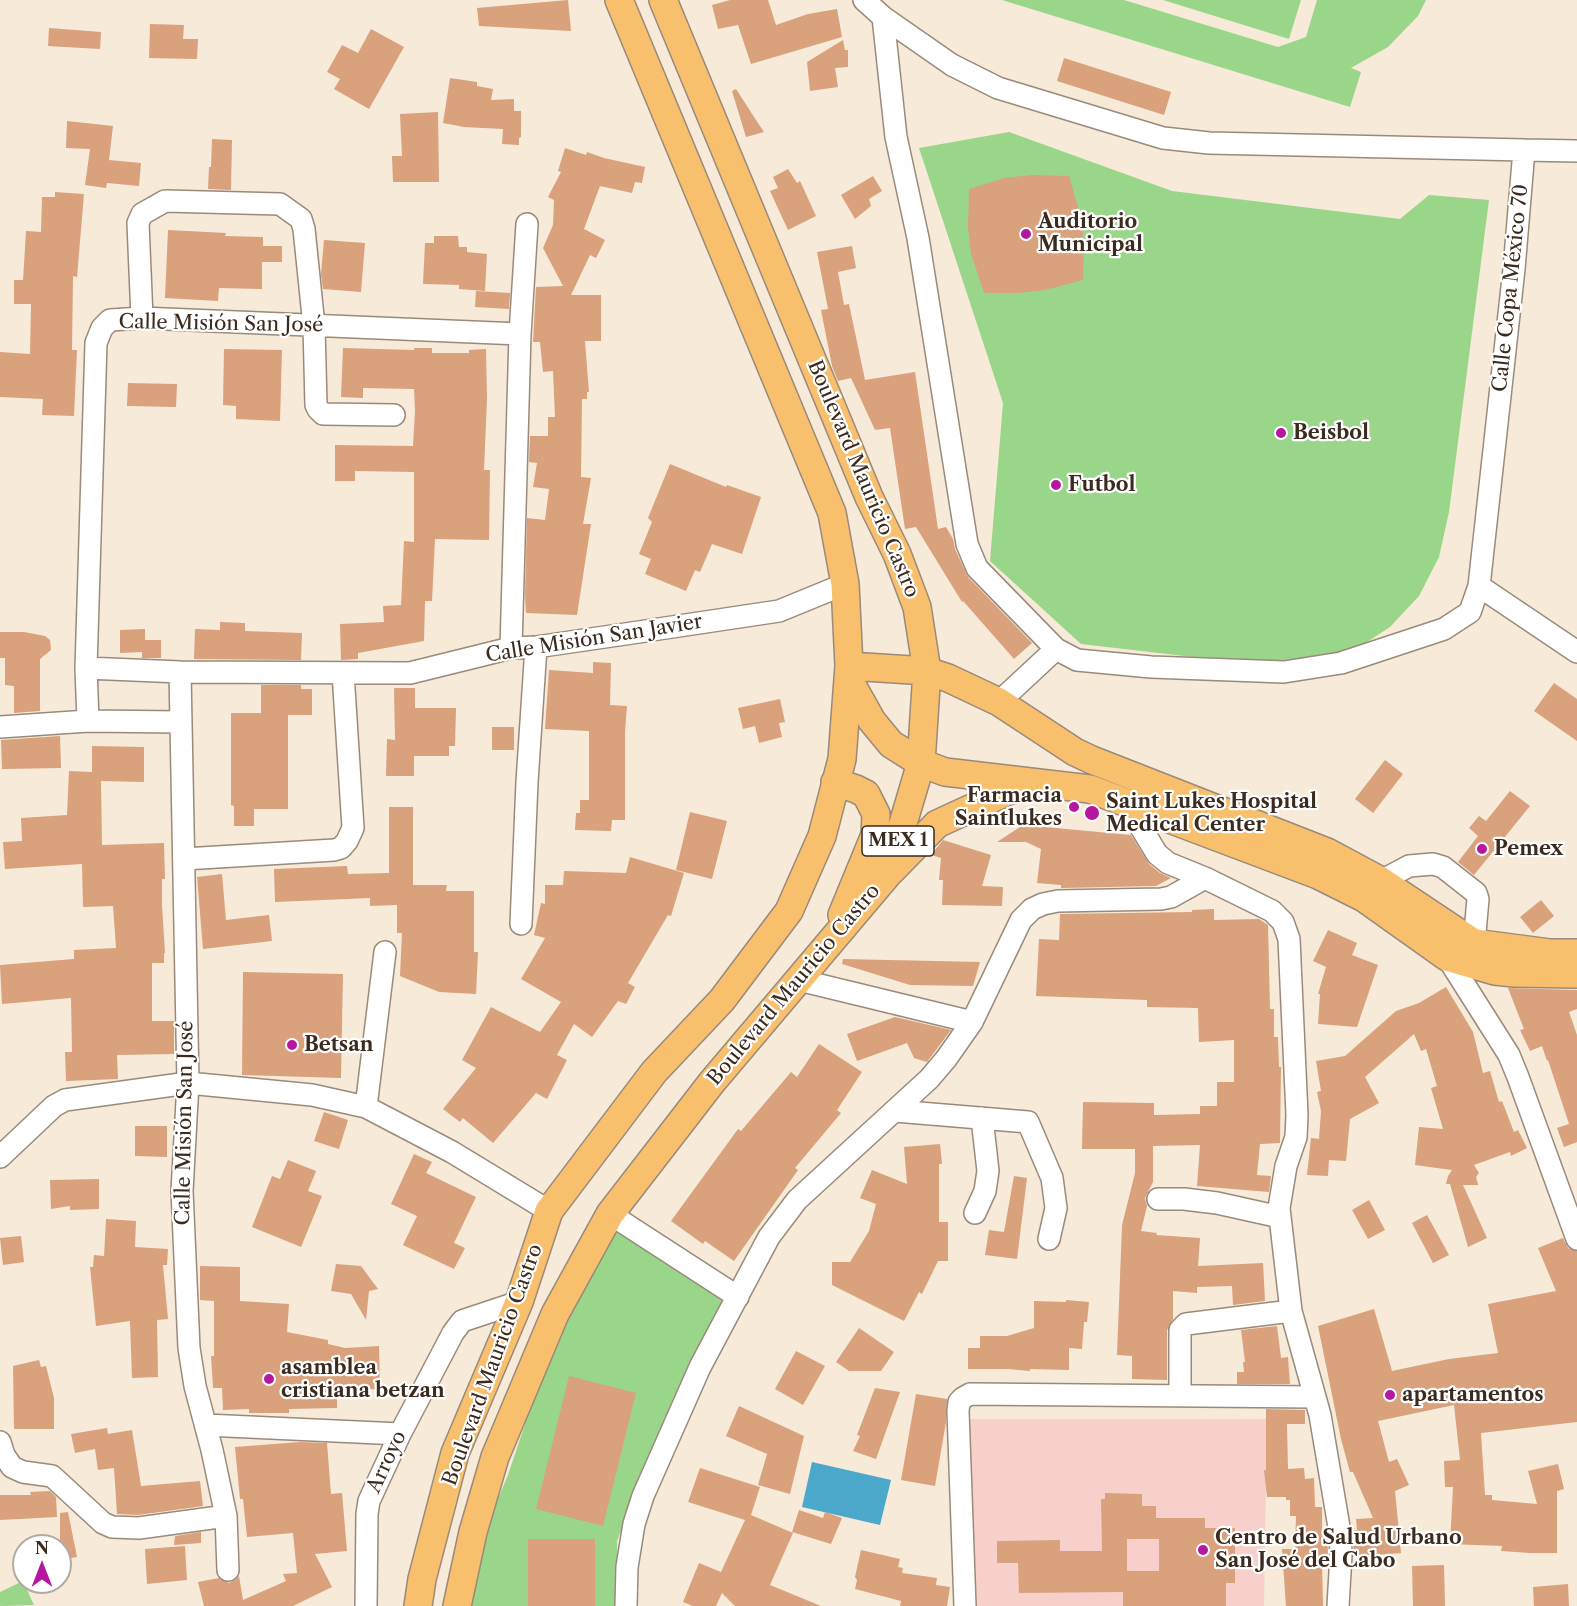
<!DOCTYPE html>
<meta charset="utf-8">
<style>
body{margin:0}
#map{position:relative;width:1577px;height:1606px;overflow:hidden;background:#f7ead8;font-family:"Libre Caslon Text",serif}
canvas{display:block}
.north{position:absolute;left:12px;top:1534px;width:60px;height:60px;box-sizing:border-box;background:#fff;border:2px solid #b1aaa5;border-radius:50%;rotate:0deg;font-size:16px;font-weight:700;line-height:24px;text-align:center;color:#3b2a1e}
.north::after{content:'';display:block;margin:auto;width:21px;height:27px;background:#b5179e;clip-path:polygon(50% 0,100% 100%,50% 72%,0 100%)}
</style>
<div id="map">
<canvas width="1577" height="1606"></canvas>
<div class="north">N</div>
</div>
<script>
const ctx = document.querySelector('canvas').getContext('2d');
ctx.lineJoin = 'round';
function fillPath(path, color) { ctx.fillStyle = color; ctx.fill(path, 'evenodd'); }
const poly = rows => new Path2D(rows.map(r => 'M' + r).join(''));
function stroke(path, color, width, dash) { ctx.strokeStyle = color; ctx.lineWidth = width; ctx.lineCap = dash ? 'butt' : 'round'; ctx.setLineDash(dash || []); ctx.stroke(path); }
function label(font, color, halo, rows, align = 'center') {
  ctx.font = font + ' "Libre Caslon Text",serif'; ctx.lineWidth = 4.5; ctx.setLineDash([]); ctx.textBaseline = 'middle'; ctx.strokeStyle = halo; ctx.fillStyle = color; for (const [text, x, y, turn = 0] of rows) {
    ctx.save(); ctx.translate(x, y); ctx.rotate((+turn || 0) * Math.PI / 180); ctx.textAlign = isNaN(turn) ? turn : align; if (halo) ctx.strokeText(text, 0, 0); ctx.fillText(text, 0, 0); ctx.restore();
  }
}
fillPath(poly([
 [968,1419,1267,1419,1264,1606,975,1606]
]), '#f7d0cb');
fillPath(poly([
 [1002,0,1124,0,1278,47,1306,37,1317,0,1426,0,1418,16,1388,47,1351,68,1361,72,1350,107],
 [1163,0,1301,0,1289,39],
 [1009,132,1172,191,1400,219,1429,195,1489,200,1449,512,1439,557,1419,596,1390,627,1358,648,1314,660,1278,664,1236,662,1081,644,990,561,1003,403,919,148],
 [611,1221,728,1300,687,1370,617,1541,618,1606,469,1606,484,1532,508,1475,554,1337],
 [23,1581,34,1605,0,1606,0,1592]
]), '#9ad68a');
fillPath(poly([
 [812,1462,891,1480,880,1525,802,1507]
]), '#4ca8ca');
fillPath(poly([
 [568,0,571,31,479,26,477,8],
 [730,0,768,0,776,25,808,14,837,9,842,37,751,64,738,25,718,29,712,5],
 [150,24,184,25,183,39,198,39,197,59,149,58],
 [49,28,101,32,100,49,48,46],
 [371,29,404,47,369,109,334,89,340,79,327,72,342,45,358,53],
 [843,40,845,50,848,50,848,67,835,68,838,87,810,91,807,62],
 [1064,58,1171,92,1164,115,1057,81],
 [450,78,477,82,477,86,493,89,491,100,514,99,514,111,521,111,521,137,519,138,519,145,502,144,503,129,464,127,443,123],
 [736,89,756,120,764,132,746,137,732,91],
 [438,112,439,182,393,182,392,156,402,156,400,114],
 [67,121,113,126,109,160,141,163,139,186,107,183,106,188,85,185,90,149,66,148],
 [212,139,232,140,231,190,208,189,209,167,211,167],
 [565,148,586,155,587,152,604,158,645,167,642,183,635,182,632,193,600,186,584,229,605,240,596,258,590,255,571,295,601,295,601,341,585,341,589,392,587,392,587,399,582,399,581,477,591,478,583,524,591,524,577,615,526,613,525,595,527,518,545,520,549,489,533,487,537,463,529,462,530,436,548,436,548,417,555,417,553,371,543,372,540,342,533,342,536,287,563,286,543,248,553,225,554,200,548,197,561,172,558,171],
 [788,169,797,183,800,181,816,216,788,230,770,191,778,188,773,177],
 [1032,175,1069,176,1080,214,1084,241,1083,280,1045,290,1018,293,984,293,971,254,968,227,969,189,1004,178],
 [873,176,882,191,869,199,871,206,855,219,841,195],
 [55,192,84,194,77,277,73,276,72,350,77,350,74,416,42,415,43,399,0,397,0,352,30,354,31,304,14,304,14,280,23,280,26,231,41,232,42,197,55,197],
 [168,230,226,233,225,236,263,237,263,246,282,246,282,262,262,262,262,289,219,288,218,301,165,298],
 [434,236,458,236,459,247,467,247,467,252,487,254,485,291,459,289,459,285,423,284,425,243,434,243],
 [324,240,365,243,361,292,323,289,321,274],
 [852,246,856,268,838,272,844,305,849,304,865,380,915,372,938,529,946,527,953,539,955,549,968,577,1032,643,1014,659,963,601,962,602,916,527,905,529,890,428,875,430,851,378,838,381,832,366,821,310,828,309,817,252],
 [476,291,510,293,509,309,475,307],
 [343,348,414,350,414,348,432,348,432,353,469,353,469,350,486,349,487,399,484,470,490,470,489,540,435,539,432,601,425,601,424,641,358,653,358,659,341,660,340,624,384,622,383,606,401,605,404,541,414,542,414,472,355,471,355,481,335,481,335,445,413,446,415,411,414,389,363,388,363,398,341,397],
 [224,349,282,350,280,421,236,419,236,406,223,405],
 [128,383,177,384,176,407,127,406],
 [670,464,726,487,727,485,761,497,742,554,712,544,700,572,695,570,686,591,645,574,651,559,639,554,652,522,648,518],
 [220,622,245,623,245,631,302,633,301,660,194,659,195,629,220,630],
 [145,629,145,640,161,640,161,658,142,658,142,652,120,653,120,630],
 [0,632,24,632,45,636,50,640,51,650,40,659,40,711,14,713,14,686,5,685,5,658,0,658],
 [593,662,611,663,610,705,627,706,625,732,625,820,612,820,611,831,575,830,576,813,580,813,580,800,589,800,589,731,545,729,549,670,593,673],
 [1554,683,1577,699,1577,741,1534,711],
 [261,685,301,685,301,689,312,689,312,715,288,715,288,809,254,809,254,826,234,826,234,806,231,805,231,713,261,713],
 [394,688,415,688,415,708,456,708,455,746,449,746,449,756,414,756,414,776,386,776,387,739,395,740],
 [780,699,785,722,779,723,782,737,759,743,755,726,743,729,738,708],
 [492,727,514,727,514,750,492,750],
 [60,736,61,768,2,769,1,740],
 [92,746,144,747,144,782,101,781,102,845,164,843,165,879,162,879,162,905,165,953,164,953,164,963,152,963,152,1021,174,1021,174,1054,117,1055,118,1079,66,1081,65,1052,72,1052,71,998,2,1004,0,965,74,959,74,950,116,948,113,906,83,907,82,864,5,869,3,842,22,841,21,818,67,815,69,771,92,772],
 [1385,760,1403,774,1373,813,1355,799],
 [1510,791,1530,806,1474,875,1458,862,1478,836,1469,828,1479,816,1486,821],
 [389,807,413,807,413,885,447,885,446,891,474,891,474,952,478,952,476,994,439,992,400,976,402,933,397,933,397,905,370,906,370,898,275,902,274,869,347,866,348,874,389,873],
 [690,812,727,821,712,879,676,870],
 [1023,825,1131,835,1149,864,1160,873,1171,878,1156,886,1061,888,1061,885,1037,883,1041,849,1026,842,997,842],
 [943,840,991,855,982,886,1003,887,1002,906,942,905,943,880,939,880,941,858,931,855],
 [630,857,684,873,671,916,668,915,628,983,635,987,626,1004,618,1001,592,1037,574,1024,557,1055,567,1060,547,1099,536,1093,493,1143,463,1118,460,1122,443,1109,476,1068,462,1060,491,1007,540,1032,561,1002,521,979,545,938,534,935,541,903,545,904,545,885,563,885,564,871,626,873],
 [222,874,226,920,269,915,272,941,203,949,197,877],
 [1541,900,1554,916,1533,933,1520,917],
 [1214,909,1214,920,1259,919,1268,925,1270,1009,1274,1009,1274,1037,1278,1037,1279,1067,1281,1067,1280,1143,1260,1144,1257,1175,1271,1176,1269,1192,1197,1186,1200,1145,1153,1146,1153,1182,1145,1198,1147,1206,1141,1231,1157,1233,1156,1235,1200,1238,1198,1266,1263,1263,1265,1301,1233,1305,1232,1286,1197,1287,1197,1293,1173,1291,1173,1319,1167,1330,1167,1380,1132,1379,1132,1356,1117,1355,1122,1225,1135,1173,1135,1149,1082,1149,1083,1102,1154,1103,1154,1115,1200,1114,1200,1106,1217,1106,1217,1082,1234,1082,1234,1040,1199,1042,1198,1008,1147,1007,1147,1000,1036,996,1039,939,1059,940,1060,914,1192,912,1192,910],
 [1328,930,1357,943,1352,955,1378,965,1357,1027,1318,1024,1320,994,1318,994,1326,967,1313,961],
 [843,959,980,962,973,986,910,985,842,964],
 [243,972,343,974,341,1078,242,1075],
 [1446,987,1473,1032,1483,1073,1490,1071,1499,1102,1502,1101,1514,1132,1518,1130,1527,1148,1511,1156,1510,1152,1474,1165,1479,1173,1476,1177,1478,1185,1463,1185,1487,1238,1468,1247,1450,1184,1446,1184,1448,1176,1452,1170,1415,1165,1419,1127,1443,1129,1431,1088,1437,1086,1426,1049,1421,1051,1414,1034,1365,1077,1379,1103,1350,1119,1346,1161,1329,1160,1328,1176,1307,1175,1311,1138,1319,1139,1321,1111,1317,1092,1321,1091,1316,1061,1345,1056,1396,1011,1419,1003],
 [1508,988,1577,990,1577,1009,1569,1012,1577,1035,1577,1142,1564,1147,1557,1128,1569,1124,1548,1060,1547,1061,1542,1046,1530,1051,1520,1030,1524,1029],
 [895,1017,951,1030,927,1062,914,1058,907,1043,857,1061,847,1034],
 [819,1044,862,1072,837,1110,841,1113,795,1168,798,1170,734,1261,705,1241,703,1244,671,1221,738,1129,741,1131,791,1072,797,1077],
 [324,1112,348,1120,339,1149,314,1141],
 [135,1126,167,1126,167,1157,135,1156],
 [940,1144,942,1164,939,1164,939,1222,948,1222,948,1261,938,1261,922,1294,919,1292,904,1321,832,1285,832,1262,850,1262,869,1231,876,1204,860,1198,872,1170,907,1184,904,1147],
 [414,1154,432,1162,426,1173,476,1197,454,1243,465,1248,454,1269,403,1245,417,1216,391,1204],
 [288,1160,316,1171,308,1191,322,1196,301,1247,252,1227,272,1176,280,1179],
 [1014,1176,1027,1178,1017,1259,985,1255,989,1230,1004,1232],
 [99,1179,99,1209,70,1210,70,1206,51,1209,50,1180],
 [1369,1200,1385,1230,1368,1239,1352,1210],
 [1427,1215,1449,1255,1433,1263,1412,1223],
 [106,1219,136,1221,135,1247,168,1249,167,1265,163,1265,168,1319,157,1320,158,1377,132,1378,130,1321,96,1326,90,1267,93,1267,94,1255,104,1256],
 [21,1236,24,1262,3,1265,0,1238],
 [1563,1238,1568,1248,1577,1251,1577,1422,1481,1433,1485,1495,1492,1495,1492,1500,1537,1504,1528,1471,1558,1464,1564,1489,1557,1491,1557,1553,1530,1553,1501,1551,1502,1546,1450,1544,1453,1487,1445,1487,1444,1461,1460,1460,1454,1405,1378,1421,1389,1462,1397,1459,1409,1485,1395,1491,1401,1553,1354,1557,1352,1530,1357,1530,1356,1519,1373,1518,1353,1472,1350,1472,1341,1439,1318,1326,1374,1309,1392,1371,1449,1359,1498,1353,1488,1304,1556,1291,1538,1248],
 [336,1264,361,1266,378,1289,369,1291,366,1320,351,1294,331,1291],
 [200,1266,240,1267,240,1301,289,1304,287,1332,328,1340,328,1344,345,1348,379,1346,380,1389,337,1390,337,1408,289,1409,289,1413,249,1413,249,1409,223,1410,222,1388,213,1388,211,1356,214,1356,214,1301,200,1300],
 [1066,1300,1089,1302,1087,1322,1084,1322,1082,1349,1069,1348,1069,1370,1030,1369,1030,1371,1008,1369,968,1369,968,1348,980,1348,980,1336,1007,1336,1034,1328,1034,1301,1066,1302],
 [1277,1326,1281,1358,1288,1357,1290,1384,1237,1384,1237,1372,1244,1372,1243,1362,1245,1362,1241,1330],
 [859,1328,894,1352,881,1371,849,1371,836,1362],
 [796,1351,825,1366,803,1405,775,1389],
 [39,1360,41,1367,46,1366,54,1398,54,1429,14,1429,13,1366],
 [569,1376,636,1393,603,1526,536,1509],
 [875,1388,900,1392,876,1459,853,1451,860,1436,857,1435],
 [916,1394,947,1399,946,1422,935,1486,901,1480],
 [739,1406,804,1436,790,1494,758,1485,767,1454,726,1436],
 [1266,1409,1305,1410,1305,1424,1287,1424,1288,1469,1304,1468,1305,1479,1314,1478,1315,1507,1322,1507,1322,1531,1327,1531,1328,1555,1328,1561,1322,1561,1323,1606,1286,1606,1282,1549,1295,1549,1296,1516,1290,1516,1290,1500,1286,1500,1286,1497,1267,1497,1264,1470,1266,1470],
 [107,1428,108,1434,132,1430,141,1486,200,1481,203,1506,138,1515,117,1514,114,1468,98,1470,95,1449,75,1453,71,1434],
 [300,1442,327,1443,331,1494,342,1493,347,1551,315,1554,332,1587,293,1606,204,1606,198,1582,219,1578,229,1583,235,1580,239,1576,243,1600,286,1581,283,1574,297,1573,293,1533,247,1537,243,1499,240,1499,235,1447],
 [700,1468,760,1487,751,1515,793,1533,770,1585,821,1606,735,1606,722,1593,716,1606,693,1606,683,1602,699,1563,721,1572,745,1520,688,1502],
 [50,1491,56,1497,57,1517,0,1520,0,1495,31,1495,30,1492],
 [1105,1493,1142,1494,1142,1506,1156,1506,1156,1518,1205,1518,1205,1528,1235,1528,1235,1583,1226,1583,1226,1606,1123,1606,1123,1592,1019,1593,1018,1563,997,1563,997,1541,1060,1540,1060,1551,1102,1551,1101,1499,1105,1499],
 [1127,1539,1159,1539,1159,1571,1127,1571],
 [799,1510,823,1518,825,1512,842,1518,831,1544,792,1532],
 [68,1512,77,1557,60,1560,60,1513],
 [201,1532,201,1543,174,1545,175,1536],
 [528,1539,595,1539,595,1606,528,1606],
 [185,1546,187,1580,147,1584,145,1549],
 [861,1550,900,1559,898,1567,903,1568,902,1573,937,1578,936,1585,950,1587,947,1606,900,1606,901,1601,855,1589,857,1580,855,1577],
 [1444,1565,1445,1606,1413,1606,1412,1566],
 [1568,1584,1569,1606,1534,1606,1533,1587]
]), '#d9a17c');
const minor = poly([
 [864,0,883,17,952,65,998,88,1163,138,1209,143,1524,150,1514,269,1479,586,1470,612,1444,629,1341,663,1284,672,1151,667,1077,660,1056,649,999,702],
 [883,17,896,137,918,238,967,544,977,568,1056,649],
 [1524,150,1577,151],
 [142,318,138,223,142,214,165,201,280,204,301,219,304,229,314,326,316,405,318,409,323,414,394,415],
 [520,334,527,224],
 [1479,586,1577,652],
 [86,668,180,672,410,673,511,648,536,647,632,633,779,611,845,584],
 [180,672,188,1083,182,1191,189,1348,195,1386,212,1450,226,1516,228,1570],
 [88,721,86,668,96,343,102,328,110,320,142,318,520,334,511,648],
 [0,727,88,721,181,722],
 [1125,801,1157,854,1168,863,1205,878,1272,911,1283,922,1289,939,1297,1115,1296,1137,1286,1166,1279,1208,1291,1311,1320,1415,1340,1533,1341,1555,1338,1606],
 [184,859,334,850,341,848,347,841,353,828,343,673],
 [1373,889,1381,881,1409,866,1433,864,1443,867,1476,893,1478,899,1473,955],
 [521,924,527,782,536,647],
 [1447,957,1509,1055,1518,1077,1577,1239],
 [799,980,972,1022],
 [366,1107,385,952],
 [895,1111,1028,1122,1052,1178,1056,1208,1049,1239],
 [0,1157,54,1106,65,1100,188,1083,312,1095,366,1107,452,1152,549,1211],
 [1158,1199,1184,1199,1217,1203,1280,1217],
 [975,1213,985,1191,988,1171,982,1118],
 [610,1214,738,1297],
 [1180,1396,1180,1330,1186,1324,1291,1311],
 [206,1425,400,1434],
 [0,1442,4,1455,12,1467,23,1472,52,1476,103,1523,112,1527,139,1528,226,1516],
 [366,1606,367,1514,369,1501,400,1434,453,1333,462,1321,519,1302],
 [626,1606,627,1567,634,1524,643,1496,700,1367,769,1237,797,1200,929,1079,946,1059,972,1022,1021,920,1032,909,1043,904,1058,901,1161,899,1171,897,1205,878],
 [965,1606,958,1411,959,1402,963,1398,970,1394,1315,1397]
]);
const major = poly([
 [849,666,927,671,948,678,999,702,1075,752,1092,760,1327,852,1381,881,1474,943,1550,953,1577,953],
 [848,678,872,721,891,744,921,763,945,772,1090,789,1318,875,1364,898,1447,957,1495,971,1514,973,1577,974],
 [835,782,856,789,866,794,876,814,875,835,842,915],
 [891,871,937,824,1028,782],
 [418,1606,422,1579,455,1453,519,1302,549,1211,654,1072,722,1000,789,911,822,836,842,759,849,666,845,584,832,513,619,0],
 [457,1606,473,1532,495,1457,555,1314,610,1214,712,1082,888,874,921,763,927,671,917,607,897,554,869,497,663,0]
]);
stroke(minor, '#998a7b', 24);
stroke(major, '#998a7b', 30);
stroke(minor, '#fff', 21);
stroke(major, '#f8bf6c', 27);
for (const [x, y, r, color] of [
 [1026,234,6,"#b5179e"],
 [1281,433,6,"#b5179e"],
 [1056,485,6,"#b5179e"],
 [1074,807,6,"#b5179e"],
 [1092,813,8,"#b5179e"],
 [1482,849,6,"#b5179e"],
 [292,1045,6,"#b5179e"],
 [269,1379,6,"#b5179e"],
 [1390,1395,6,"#b5179e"],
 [1203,1550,6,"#b5179e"]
]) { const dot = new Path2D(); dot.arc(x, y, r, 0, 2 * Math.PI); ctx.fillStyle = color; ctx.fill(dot); stroke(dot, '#fff', 2); }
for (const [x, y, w] of [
 [898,841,72]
]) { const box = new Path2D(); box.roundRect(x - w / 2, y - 15, w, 30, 4.5); ctx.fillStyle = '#fff'; ctx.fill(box); stroke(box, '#3b2a1e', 1.5); }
label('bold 18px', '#3b2a1e', null, [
 ["MEX 1",898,841]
]);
label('bold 20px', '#3b2a1e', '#fff', [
 ["Auditorio",1038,222],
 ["Municipal",1038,245],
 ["Beisbol",1293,433],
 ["Futbol",1068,485],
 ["Farmacia",1062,796,"right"],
 ["Saintlukes",1062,819,"right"],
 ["Saint Lukes Hospital",1106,802],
 ["Medical Center",1106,825],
 ["Pemex",1494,849],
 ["Betsan",304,1045],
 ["asamblea",281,1368],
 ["cristiana betzan",281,1391],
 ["apartamentos",1402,1395],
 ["Centro de Salud Urbano",1215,1538],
 ["San José del Cabo",1215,1561]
], 'left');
label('20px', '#3b2a1e', '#fff', [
 ["Calle Copa México 70",1511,288,-84],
 ["Calle Misión San José",221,324,1],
 ["Boulevard Mauricio Castro",863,479,67],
 ["Calle Misión San Javier",594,639,-9],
 ["Boulevard Mauricio Castro",794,985,-50],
 ["Calle Misión San José",185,1123,-89],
 ["Boulevard Mauricio Castro",493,1365,-70],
 ["Arroyo",387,1462,-65]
]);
</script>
